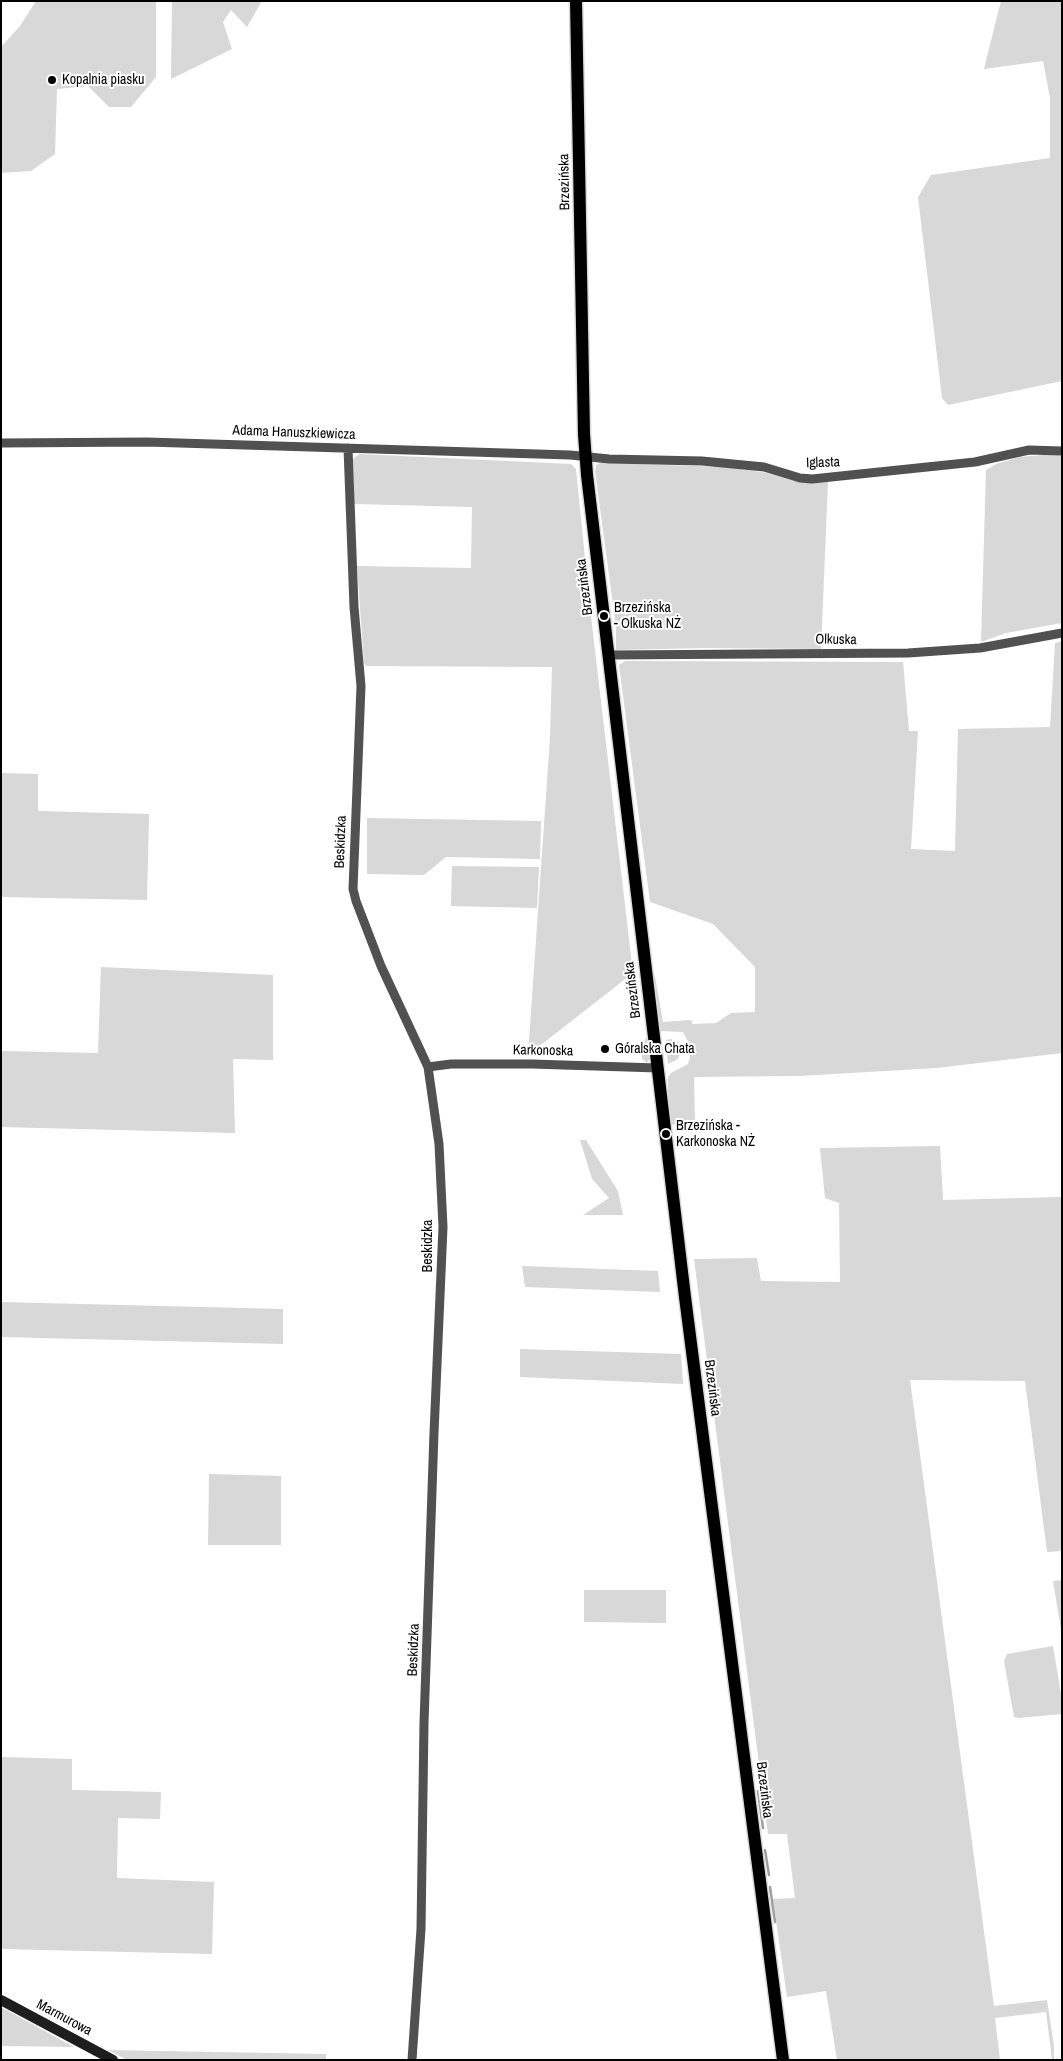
<!DOCTYPE html>
<meta charset="utf-8">
<style>
body{margin:0}
#map{position:relative;width:1063px;height:2061px;overflow:hidden;background:#fff;font-family:"Archivo Narrow",sans-serif}
canvas{display:block}
.frame{position:absolute;inset:0;border:2px solid #000;pointer-events:none}
</style>
<div id="map">
<canvas width="1063" height="2061"></canvas>
<div class="frame"></div>
</div>
<script>
const ctx = document.querySelector('canvas').getContext('2d');
ctx.lineJoin = 'round';
function fillPath(path, color) { ctx.fillStyle = color; ctx.fill(path, 'evenodd'); }
const poly = rows => new Path2D(rows.map(r => 'M' + r).join(''));
function stroke(path, color, width, dash) { ctx.strokeStyle = color; ctx.lineWidth = width; ctx.lineCap = dash ? 'butt' : 'round'; ctx.setLineDash(dash || []); ctx.stroke(path); }
function label(font, color, halo, rows, align = 'center') {
  ctx.font = font + ' "Archivo Narrow",sans-serif'; ctx.lineWidth = 4; ctx.setLineDash([]); ctx.textBaseline = 'middle'; ctx.strokeStyle = halo; ctx.fillStyle = color; for (const [text, x, y, turn = 0] of rows) {
    ctx.save(); ctx.translate(x, y); ctx.rotate((+turn || 0) * Math.PI / 180); ctx.textAlign = isNaN(turn) ? turn : align; if (halo) ctx.strokeText(text, 0, 0); ctx.fillText(text, 0, 0); ctx.restore();
  }
}
fillPath(poly([
 [36,1,156,1,156,77,131,107,109,107,88,86,57,89,55,154,31,171,1,173,1,47,20,26],
 [172,1,262,1,247,27,231,10,223,22,232,49,171,79],
 [1001,1,1062,1,1062,381,948,405,942,398,918,197,931,175,1050,158,1050,98,1043,61,984,69],
 [359,454,571,464,576,469,590,608,633,973,528,1055,550,738,552,667,366,666,364,663,357,566,471,568,472,507,354,504,353,459],
 [1043,455,1060,455,1062,457,1062,623,1006,633,981,642,986,470,996,464,1019,457],
 [600,463,727,467,767,473,794,481,828,482,821,649,708,648,616,650,616,627,595,471,596,465],
 [1062,641,1062,1053,937,1068,799,1076,694,1077,695,1122,670,1125,665,1093,668,1093,668,1077,671,1073,688,1064,690,1057,689,1043,683,1032,659,1031,652,977,655,976,663,1022,689,1020,692,1021,692,1024,716,1023,731,1013,755,1012,755,967,713,924,650,902,619,665,625,661,903,662,909,731,918,731,911,849,955,851,958,729,1050,727,1055,643],
 [1,773,38,774,38,811,149,814,147,900,1,897],
 [367,818,541,821,540,859,446,857,424,875,367,874],
 [452,866,539,867,537,908,451,906],
 [101,967,273,975,273,1060,233,1059,235,1133,1,1127,1,1051,98,1053],
 [646,1038,649,1039,651,1055,647,1063,642,1059,641,1049],
 [671,1039,679,1043,681,1052,678,1059,668,1064,666,1040],
 [580,1140,586,1140,618,1191,623,1215,583,1215,609,1198,592,1179],
 [940,1146,943,1200,1062,1197,1062,1551,1047,1552,1025,1381,910,1380,994,2006,1047,2000,1054,2046,1054,2060,1052,2060,1046,2012,995,2018,1000,2060,837,2060,826,1991,787,1997,773,1899,795,1898,787,1834,768,1834,694,1259,757,1258,761,1281,840,1282,839,1203,825,1198,820,1148],
 [522,1266,658,1271,660,1292,525,1287],
 [1,1302,283,1309,283,1344,1,1337],
 [520,1349,681,1354,683,1384,520,1377],
 [209,1474,281,1476,281,1545,208,1545],
 [1062,1580,1062,1636,1053,1581],
 [584,1590,666,1590,666,1623,584,1622],
 [1053,1646,1062,1700,1062,1714,1019,1718,1014,1717,1004,1661,1007,1654],
 [1,1757,72,1759,72,1790,161,1792,160,1819,118,1818,117,1878,214,1882,212,1954,1,1949],
 [1,2007,74,2047,1,2046],
 [108,2050,326,2054,326,2060,127,2060]
]), '#d8d8d8');
stroke(poly([
 [758,1791,763,1828],
 [765,1850,769,1875],
 [770,1887,775,1922]
]), '#9f9f9f', 2.5);
const primary = poly([
 [576,1,584,434,587,475,685,1297,783,2060]
]);
stroke(primary, '#dbdbdb', 15);
stroke(poly([
 [1,443,147,442,570,455,609,459,702,461,764,467,800,478,812,479,975,462,1029,450,1062,451],
 [348,448,354,607,361,686,353,889,356,901,381,966,428,1067,439,1144,443,1227,434,1433,424,1723,421,1929,412,2060],
 [609,655,908,653,980,648,1062,633],
 [428,1067,451,1064,532,1064,658,1068]
]), '#515151', 9);
stroke(poly([
 [1,2000,113,2060]
]), '#1e1e1e', 10);
stroke(primary, '#000', 12);
for (const [x, y, r, color] of [
 [52,80,5,"#000"],
 [604,616,5,"#000"],
 [605,1049,5,"#000"],
 [666,1134,5,"#000"]
]) { const dot = new Path2D(); dot.arc(x, y, r, 0, 2 * Math.PI); ctx.fillStyle = color; ctx.fill(dot); stroke(dot, '#fff', 2); }
label('14px', '#000', '#fff', [
 ["Kopalnia piasku",62,80],
 ["Brzezińska",614,608],
 ["- Olkuska NŻ",614,624],
 ["Góralska Chata",615,1049],
 ["Brzezińska -",676,1126],
 ["Karkonoska NŻ",676,1142]
], 'left');
label('14px', '#000', '#fff', [
 ["Brzezińska",565,182,-91],
 ["Adama Hanuszkiewicza",294,433,2],
 ["Iglasta",823,463,-2],
 ["Brzezińska",585,587,-97],
 ["Olkuska",836,640,1],
 ["Beskidzka",341,842,-88],
 ["Brzezińska",633,990,-97],
 ["Karkonoska",543,1051,1],
 ["Beskidzka",428,1246,-90],
 ["Brzezińska",712,1388,83],
 ["Beskidzka",414,1650,-88],
 ["Brzezińska",764,1790,83],
 ["Marmurowa",64,2018,28]
]);
</script>
